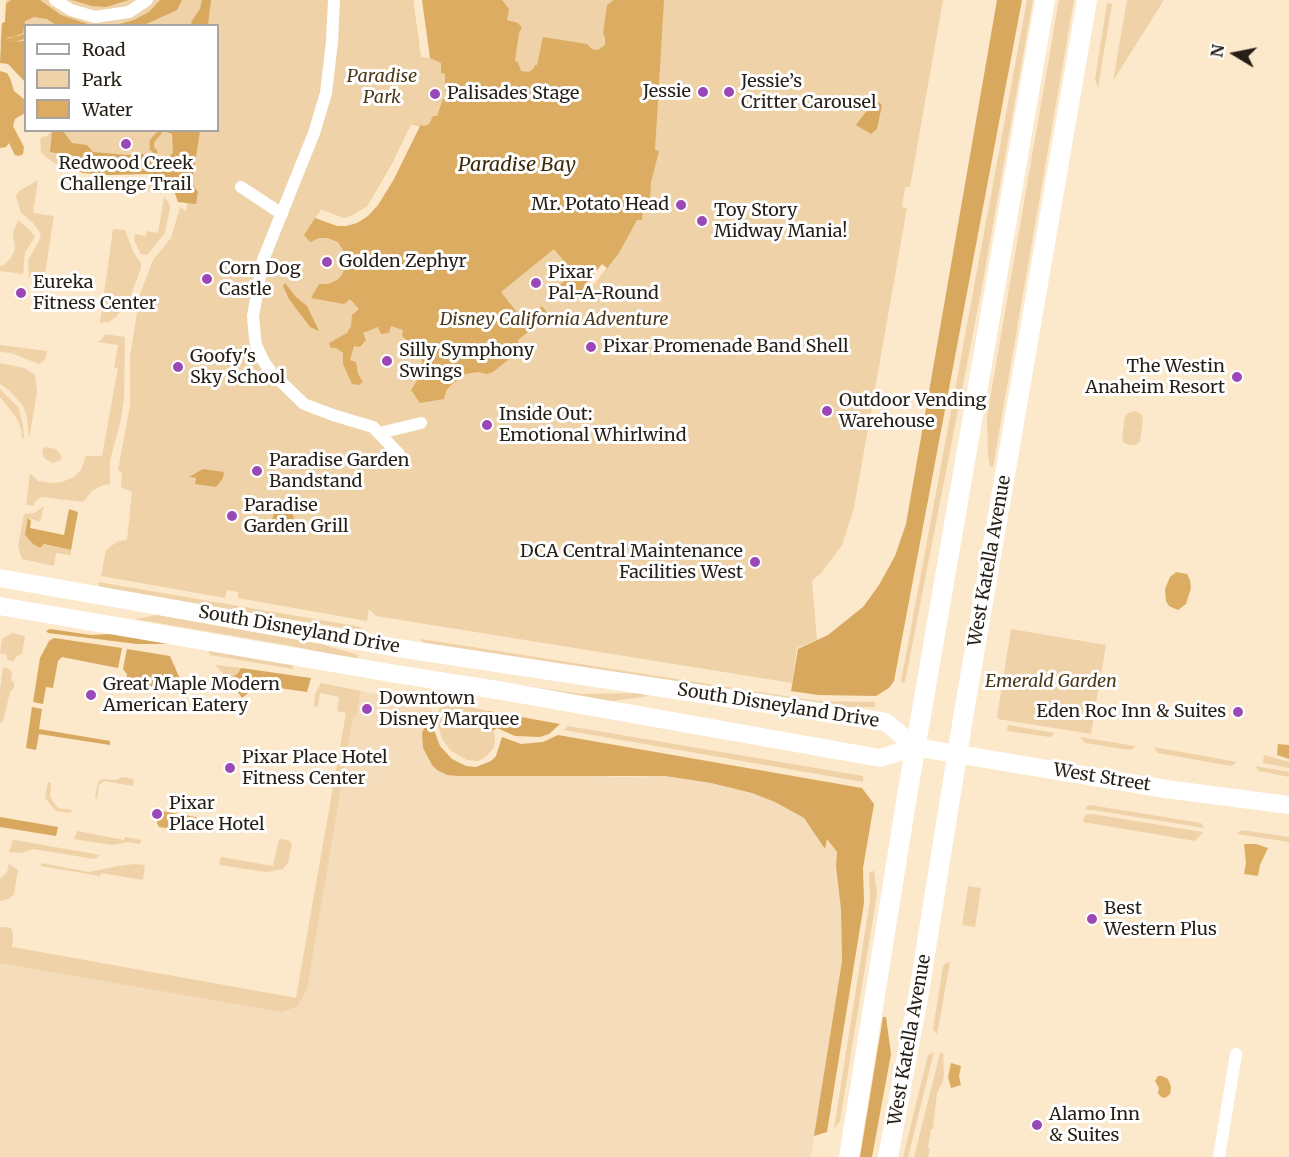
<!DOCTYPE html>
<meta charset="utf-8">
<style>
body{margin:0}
#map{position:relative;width:1289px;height:1157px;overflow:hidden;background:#fce8cb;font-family:Merriweather,serif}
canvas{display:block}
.legend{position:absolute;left:24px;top:24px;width:195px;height:108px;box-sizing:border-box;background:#fff;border:2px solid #a8a5a1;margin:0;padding:8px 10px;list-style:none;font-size:18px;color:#261f15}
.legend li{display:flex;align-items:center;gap:12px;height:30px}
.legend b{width:30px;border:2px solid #a8a5a1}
.north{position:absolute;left:1205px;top:24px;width:60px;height:60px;-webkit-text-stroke:4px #fff;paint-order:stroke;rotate:280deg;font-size:16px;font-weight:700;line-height:24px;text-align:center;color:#261f15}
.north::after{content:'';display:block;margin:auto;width:21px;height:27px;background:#261f15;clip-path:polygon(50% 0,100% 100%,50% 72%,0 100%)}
</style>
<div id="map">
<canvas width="1289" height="1157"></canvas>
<ul class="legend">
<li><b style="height:8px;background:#fff"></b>Road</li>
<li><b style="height:16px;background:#efd2a8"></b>Park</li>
<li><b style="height:16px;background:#dcac62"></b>Water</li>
</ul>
<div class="north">N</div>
</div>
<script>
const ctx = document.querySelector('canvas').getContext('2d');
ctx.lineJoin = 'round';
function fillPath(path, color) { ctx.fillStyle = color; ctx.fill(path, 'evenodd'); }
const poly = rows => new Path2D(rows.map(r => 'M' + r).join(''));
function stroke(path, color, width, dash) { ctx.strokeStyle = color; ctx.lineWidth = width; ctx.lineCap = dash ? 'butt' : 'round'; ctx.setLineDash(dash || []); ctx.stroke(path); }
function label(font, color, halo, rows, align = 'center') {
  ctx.font = font + ' Merriweather,serif'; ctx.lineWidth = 6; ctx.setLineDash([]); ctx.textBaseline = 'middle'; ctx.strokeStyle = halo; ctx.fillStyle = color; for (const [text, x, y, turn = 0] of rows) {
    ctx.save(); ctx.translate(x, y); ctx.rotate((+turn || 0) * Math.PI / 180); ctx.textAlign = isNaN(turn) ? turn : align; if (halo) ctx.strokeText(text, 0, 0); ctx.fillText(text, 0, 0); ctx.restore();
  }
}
fillPath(poly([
 [361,691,422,702,432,711,426,721,423,748,432,765,437,770,624,777,665,776,711,783,752,793,775,802,804,818,824,848,827,838,837,852,836,867,841,908,842,961,811,1157,0,1157,0,927,11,928,13,935,12,947,296,998,346,715,356,717]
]), '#f5dcba');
fillPath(poly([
 [6,0,943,0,910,187,905,187,902,207,907,208,854,508,842,545,822,572,812,581,817,640,797,648,792,683,376,616,369,609,367,621,238,598,238,592,227,590,225,598,101,576,106,550,118,541,127,540,132,492,121,487,122,472,118,470,130,405,130,357,140,294,153,260,171,238,180,207,186,211,188,199,160,170,75,156,76,160,68,160,68,168,54,163,47,158,41,152,40,140,42,137,48,136,50,131,218,130,218,26,26,26,25,67,0,44,2,23,5,22],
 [1027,0,1033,0,981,292,905,682,901,682],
 [1059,0,1074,0,993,467,990,466,988,454,987,416],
 [1127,0,1164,0,1113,81],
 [1107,3,1112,4,1098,88,1095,79],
 [38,180,33,213,54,216,44,280,29,277,28,260,38,243,41,234,33,223,21,213,16,196,19,191],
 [77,181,144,183,155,186,162,194,132,189,131,193,76,185],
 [164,197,169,203,170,208,165,233,147,255,141,254,134,240,135,234,146,236,147,231,158,233],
 [18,220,31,231,35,237,25,252,23,274,0,271,0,266,4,265,11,258,15,249,13,232],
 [113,229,125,230,134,253,141,263,141,268,132,292,129,312,120,312,116,317,109,322,100,323],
 [105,334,125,337,124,398,121,420,110,460,110,484,103,485,92,491,83,502,41,497,34,502,33,506,26,505,30,473,38,481,52,483,62,482,74,477,81,470,86,456,102,456,118,368,114,368,118,345,97,342,101,340],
 [0,345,47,351,45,360,39,364,11,353,0,352],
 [0,363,24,368,35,375,37,392,29,439,27,417,23,406,9,390,0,384],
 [0,389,18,407,23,425,24,439,22,438,21,428,16,417,0,397],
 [1136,411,1141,414,1143,419,1140,441,1136,445,1130,445,1124,443,1122,438,1125,416,1130,412],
 [44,447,56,449,61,455,61,460,53,463,45,459,42,453],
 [44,506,40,522,29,518,25,535,33,544,40,548,43,544,71,550,71,555,56,553,54,566,22,559,18,547,24,514,34,513],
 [98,582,361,627,362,631,100,588],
 [157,615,321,644,358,655,357,660,292,646,135,619],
 [1011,629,1106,645,1091,734,998,719,997,717],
 [12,633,25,636,22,654,16,657,13,662,7,659,7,655,0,653,2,639],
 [421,639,817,701,875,702,875,707,816,707,423,644],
 [208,649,293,663,293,669,210,655],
 [215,665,241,668,238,673,229,680],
 [3,668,8,668,12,673,11,680,14,682,14,688,10,692,3,721,0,723,0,688],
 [494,681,582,694,639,693,649,696,606,702],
 [321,683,361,691,356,717,353,717,307,988,298,1006,282,1012,0,963,0,927,11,928,13,935,12,947,296,998,346,713,337,711,339,697,320,693,318,706,315,707,314,706,315,694],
 [454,703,488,711,495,737,494,747,486,757,478,761,467,760,451,751,442,739,438,726,439,709,441,706],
 [1008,725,1055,733,1050,737,1007,731],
 [568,726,863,776,863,782,564,730],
 [1080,737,1135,746,1134,748,1130,750,1085,743],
 [1154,747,1237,762,1231,766,1158,753],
 [1264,755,1289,762,1289,768,1263,763],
 [1255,766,1289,772,1289,777,1259,771],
 [122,777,134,779,133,786,104,781,99,785,97,799,95,798,98,782,102,779,116,780],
 [48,782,51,783,50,797,58,808,72,810,71,813,56,811,45,798],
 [1090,805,1201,823,1204,828,1093,810,1085,810,1087,806],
 [1092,814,1203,832,1195,841,1083,822,1085,815],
 [1241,830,1289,837,1289,842,1237,834],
 [77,831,124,840,125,837,141,840,140,844,128,842,112,845,92,842,74,839],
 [279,839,288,840,292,844,288,863,283,869,266,872,219,865,221,857,273,866],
 [13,840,15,840,100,855,94,859,33,849,21,853,9,852],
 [41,863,89,872,118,866,134,864,145,865,143,880,101,873,100,876,41,866],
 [9,864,18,870,14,894,9,899,0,901,0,879,7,872],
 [874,871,877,894,840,1121,834,1129,870,900,869,872],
 [968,886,981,888,975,927,962,925],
 [950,962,937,1035,933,1029,943,966,946,963],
 [934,1052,908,1157,903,1157,928,1055],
 [940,1053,943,1053,944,1073,943,1081,937,1093,933,1129,931,1129,928,1148,930,1149,928,1157,914,1157]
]), '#efd2a8');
fillPath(poly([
 [11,0,40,0,61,15,91,25,56,25,47,19,34,17,25,21,23,33,13,37,7,37,7,42,24,41,25,82,8,64,0,63,2,23,5,22,6,4],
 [72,0,129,0,106,7,92,6],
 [160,0,182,0,177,10,144,25,116,25,134,20,149,12],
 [202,0,211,0,208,25,192,25,191,22,200,9],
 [997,0,1022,0,894,681,889,688,876,696,818,695,791,691,798,649,828,635,863,607,879,585,895,556,906,524],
 [875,100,882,105,877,129,871,134,856,125],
 [52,131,63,131,72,143,87,145,93,152,127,155,142,154,164,161,173,153,172,134,164,131,200,131,192,183,198,192,196,204,178,202,174,191,167,183,149,174,106,175,83,173,68,168,68,160,76,160,75,156,50,152],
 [285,283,296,297,307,306,319,331,310,327,289,299,283,286],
 [203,469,224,472,223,478,216,487,195,484,196,478,189,477],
 [288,498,295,523,272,520,274,513,287,514],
 [69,509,78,512,71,550,44,544,40,548,33,544,25,535,28,518,31,521,30,528,64,535],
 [50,629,91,635,111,634,151,640,169,644,137,644,48,633,46,631],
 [54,638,122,648,118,668,62,657,58,661,53,688,46,687,43,704,33,702,40,658,49,641],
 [127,649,170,656,187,695,126,684,127,674,123,669],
 [241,668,311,678,307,692,258,685,242,698,229,680,238,673],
 [32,707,42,709,39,729,110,741,110,745,39,734,36,750,26,748],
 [432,711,434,730,440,746,452,759,466,766,476,767,491,761,496,756,502,737,521,744,543,742,558,735,862,788,874,804,863,868,864,903,827,1132,814,1136,842,961,841,909,836,867,837,852,827,839,825,849,804,818,775,802,752,793,711,783,665,776,458,776,447,775,437,770,432,765,423,748,422,733],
 [488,711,560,724,549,734,540,737,515,736,497,728,493,731,489,721],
 [0,817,58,827,56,836,0,827],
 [883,1017,886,1017,891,1054,872,1157,860,1157]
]), '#d8a85f');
fillPath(poly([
 [413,0,502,0,509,9,507,20,518,23,522,28,519,33,515,61,518,62,521,71,529,72,534,68,535,65,537,65,543,37,587,44,592,49,598,50,605,45,605,38,603,33,607,5,614,0,664,0,655,150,659,151,651,182,650,201,643,209,642,220,637,220,619,253,583,299,575,291,567,299,556,288,574,273,554,249,549,253,501,292,524,321,532,315,535,317,538,315,535,312,542,306,549,315,518,340,519,351,493,372,487,374,478,372,466,374,451,385,446,391,444,399,420,403,411,390,422,373,422,353,416,342,411,344,402,336,403,330,391,326,389,333,381,334,378,327,363,333,366,340,360,347,354,346,350,360,356,362,358,374,363,382,359,385,352,384,343,364,343,353,336,348,331,348,329,343,347,333,351,326,352,315,359,309,350,299,344,304,311,298,319,284,328,284,337,280,342,275,347,261,346,255,338,242,327,238,319,238,310,242,304,235,321,209,344,218,352,215,367,206,391,165,411,124,425,126,429,124,433,116,437,116,443,99,450,100,452,93,445,91,445,74,441,73,441,63,430,58,419,44],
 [0,71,7,73,10,78,14,91,25,100,25,113,15,119,13,126,24,147,23,154,19,156,15,155,9,143,6,147,0,148],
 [1176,572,1187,574,1190,580,1191,588,1186,604,1178,610,1169,606,1166,601,1165,589,1170,577],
 [1278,744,1289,745,1289,759,1277,755],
 [162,811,196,817,198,820,196,830,193,832,159,827,157,823,158,813],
 [1244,844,1256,844,1268,848,1260,865,1258,876,1244,874,1246,863],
 [951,1063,961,1066,959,1076,961,1085,951,1088,948,1077],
 [1158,1076,1162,1076,1168,1079,1171,1087,1170,1094,1165,1098,1161,1097,1158,1093,1159,1088,1155,1081]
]), '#dcac62');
fillPath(poly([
 [413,0,422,0,430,58,421,57],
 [411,124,420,126,394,179,378,205,368,216,357,223,346,226,337,226,315,218,321,209,344,218,352,215,367,206,391,165],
 [602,264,607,268,590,290,584,286]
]), '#fce8cb');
stroke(poly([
 [7,40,12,40,26,36],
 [155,156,155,151,152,149,152,141,160,132]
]), '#dcac62', 4.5);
stroke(poly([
 [55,0,71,10,95,17,129,12,147,0],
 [334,0,332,42,326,93,314,133,263,260,253,316,255,338,256,345,264,362,272,373,304,404,333,415,373,427,399,454],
 [241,187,282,214],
 [380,433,421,423],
 [1219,1157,1236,1054]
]), '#fff', 12);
stroke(poly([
 [0,578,398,648,886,722,915,747],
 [0,606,396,674,503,691,880,758,915,747,1166,789,1289,805]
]), '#fff', 18);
stroke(poly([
 [849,1157,907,796,1045,0],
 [888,1157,918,998,964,712,1087,0]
]), '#fff', 20);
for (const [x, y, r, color] of [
 [703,92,6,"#9b48b7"],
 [729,92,6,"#9b48b7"],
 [435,94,6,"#9b48b7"],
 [126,144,6,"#9b48b7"],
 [681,205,6,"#9b48b7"],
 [702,221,6,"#9b48b7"],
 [327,262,6,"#9b48b7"],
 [207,279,6,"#9b48b7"],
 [536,283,6,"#9b48b7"],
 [21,293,6,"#9b48b7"],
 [591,347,6,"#9b48b7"],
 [387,361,6,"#9b48b7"],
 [178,367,6,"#9b48b7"],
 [1237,377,6,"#9b48b7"],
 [827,411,6,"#9b48b7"],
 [487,425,6,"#9b48b7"],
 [257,471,6,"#9b48b7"],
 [232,516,6,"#9b48b7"],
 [755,562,6,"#9b48b7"],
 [91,695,6,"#9b48b7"],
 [367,709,6,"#9b48b7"],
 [1238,712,6,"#9b48b7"],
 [230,768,6,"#9b48b7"],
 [157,814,6,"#9b48b7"],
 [1092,919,6,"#9b48b7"],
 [1037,1125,6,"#9b48b7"]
]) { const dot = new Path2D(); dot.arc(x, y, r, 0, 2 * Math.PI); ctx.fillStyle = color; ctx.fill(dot); stroke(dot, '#fff', 2); }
label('italic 18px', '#4d3818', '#fff', [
 ["Paradise",382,77],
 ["Park",382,98],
 ["Disney California Adventure",554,320],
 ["Emerald Garden",1051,682]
]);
label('18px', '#261f15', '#fff', [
 ["Jessie’s",741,82],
 ["Critter Carousel",741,103],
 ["Jessie",691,92,"right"],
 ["Palisades Stage",447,94],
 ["Redwood Creek",126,164,"center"],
 ["Challenge Trail",126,185,"center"],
 ["Mr. Potato Head",669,205,"right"],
 ["Toy Story",714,211],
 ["Midway Mania!",714,232],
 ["Golden Zephyr",339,262],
 ["Corn Dog",219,269],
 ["Castle",219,290],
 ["Pixar",548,273],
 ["Pal-A-Round",548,294],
 ["Eureka",33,283],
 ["Fitness Center",33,304],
 ["Pixar Promenade Band Shell",603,347],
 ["Silly Symphony",399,351],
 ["Swings",399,372],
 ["Goofy's",190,357],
 ["Sky School",190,378],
 ["The Westin",1225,367,"right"],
 ["Anaheim Resort",1225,388,"right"],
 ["Outdoor Vending",839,401],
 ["Warehouse",839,422],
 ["Inside Out:",499,415],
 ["Emotional Whirlwind",499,436],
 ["Paradise Garden",269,461],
 ["Bandstand",269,482],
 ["Paradise",244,506],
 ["Garden Grill",244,527],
 ["DCA Central Maintenance",743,552,"right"],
 ["Facilities West",743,573,"right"],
 ["Great Maple Modern",103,685],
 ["American Eatery",103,706],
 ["Downtown",379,699],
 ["Disney Marquee",379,720],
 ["Eden Roc Inn & Suites",1226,712,"right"],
 ["Pixar Place Hotel",242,758],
 ["Fitness Center",242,779],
 ["Pixar",169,804],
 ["Place Hotel",169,825],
 ["Best",1104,909],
 ["Western Plus",1104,930],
 ["Alamo Inn",1049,1115],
 ["& Suites",1049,1136]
], 'left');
label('18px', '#261f15', '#fff', [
 ["West Katella Avenue",990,561,-80],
 ["South Disneyland Drive",299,630,10],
 ["South Disneyland Drive",778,706,9],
 ["West Street",1102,778,9],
 ["West Katella Avenue",910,1040,-80]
]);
label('italic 20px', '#3e2a09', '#fff', [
 ["Paradise Bay",517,165]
]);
</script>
